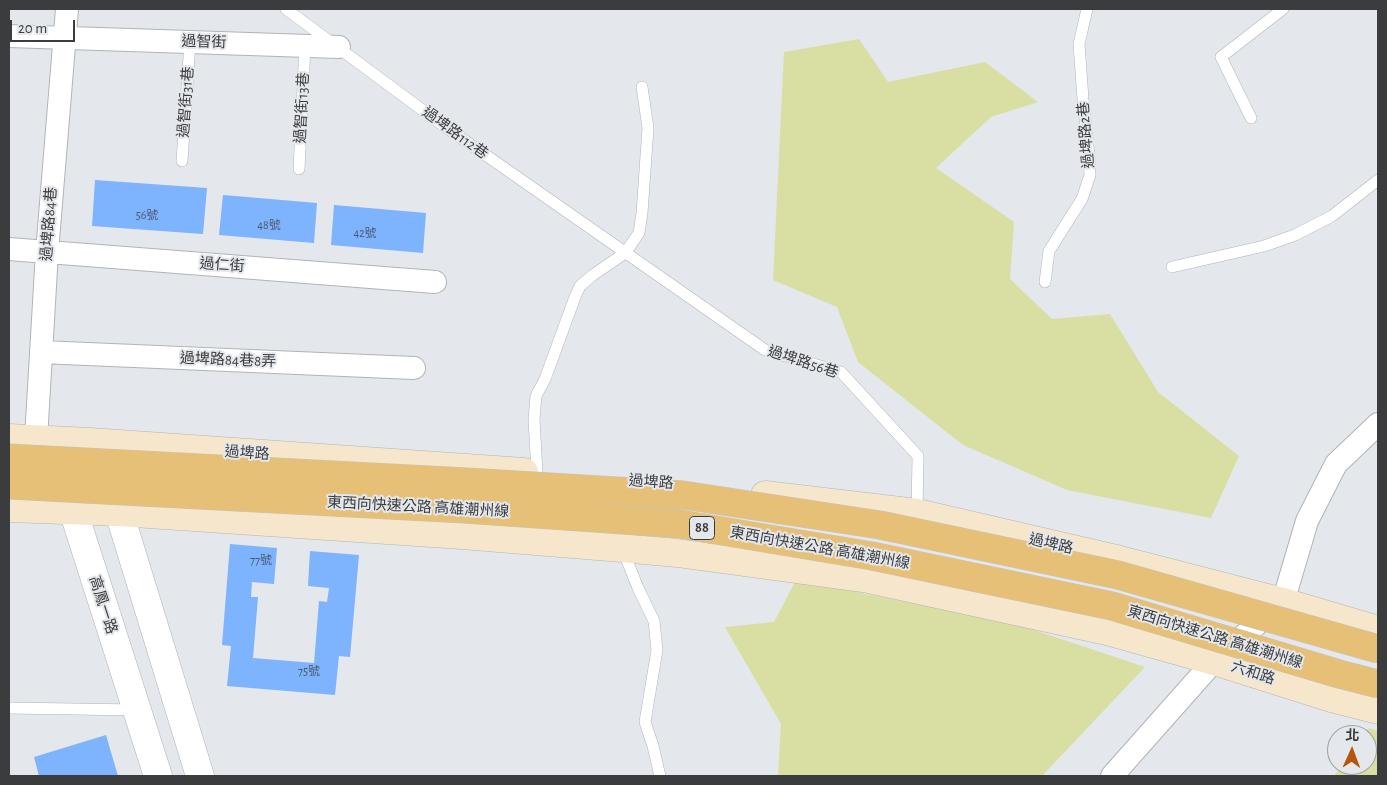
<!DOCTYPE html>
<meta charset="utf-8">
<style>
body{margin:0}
#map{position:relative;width:1387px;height:785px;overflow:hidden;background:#e4e7eb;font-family:"Alegreya Sans","Noto Sans TC",sans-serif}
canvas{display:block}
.frame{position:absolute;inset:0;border:10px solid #3b3c3d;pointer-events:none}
.north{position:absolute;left:1327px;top:725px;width:50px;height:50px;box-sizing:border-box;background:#e4e7eb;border:1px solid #a0a3a5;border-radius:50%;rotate:2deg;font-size:14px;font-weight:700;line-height:20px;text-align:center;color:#3b3c3d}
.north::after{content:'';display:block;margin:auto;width:18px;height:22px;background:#b5560a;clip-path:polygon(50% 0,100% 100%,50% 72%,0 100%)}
.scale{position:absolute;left:10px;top:20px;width:65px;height:22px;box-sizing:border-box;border:2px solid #3b3c3d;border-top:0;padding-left:6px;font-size:15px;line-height:18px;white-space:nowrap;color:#3b3c3d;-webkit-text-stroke:4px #e4e7eb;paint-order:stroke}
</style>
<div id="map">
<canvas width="1387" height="785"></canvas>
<div class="frame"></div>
<div class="north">北</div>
<div class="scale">20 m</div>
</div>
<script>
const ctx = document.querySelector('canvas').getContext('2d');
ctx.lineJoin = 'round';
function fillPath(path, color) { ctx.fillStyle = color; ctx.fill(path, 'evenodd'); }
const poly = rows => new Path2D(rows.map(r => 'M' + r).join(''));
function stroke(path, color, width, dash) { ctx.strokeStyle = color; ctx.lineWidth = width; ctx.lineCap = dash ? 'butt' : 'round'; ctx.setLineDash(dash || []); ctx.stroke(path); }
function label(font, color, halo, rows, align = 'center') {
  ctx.font = font + ' "Alegreya Sans","Noto Sans TC",sans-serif'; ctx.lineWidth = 4; ctx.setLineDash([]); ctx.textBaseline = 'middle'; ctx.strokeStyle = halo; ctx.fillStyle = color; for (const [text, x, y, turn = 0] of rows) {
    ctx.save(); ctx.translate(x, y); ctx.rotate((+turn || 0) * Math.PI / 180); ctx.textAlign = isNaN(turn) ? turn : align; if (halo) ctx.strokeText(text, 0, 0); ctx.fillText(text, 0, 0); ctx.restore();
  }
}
fillPath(poly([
 [859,39,888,82,985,62,1038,102,991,117,936,168,1014,222,1010,279,1052,319,1110,314,1158,392,1239,456,1211,518,1067,490,963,445,858,362,837,307,773,280,784,52],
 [796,580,1013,623,1145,667,1042,776,778,776,781,724,725,627,774,622],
 [1369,728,1378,731,1378,776,1334,776,1342,765,1367,765,1367,735,1363,735]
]), '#d9dfa2');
fillPath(poly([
 [95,180,207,188,203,234,92,226],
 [223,195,317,203,314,243,219,235],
 [334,205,426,213,423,253,331,245],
 [230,544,277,548,274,584,252,582,251,597,258,597,253,658,314,663,319,601,327,602,329,588,308,586,310,551,359,555,350,657,339,656,335,695,227,686,231,646,222,645],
 [106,735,118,776,39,776,34,757]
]), '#7eb3fd');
const service = poly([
 [286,9,444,126,765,350,841,372,918,456,917,513],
 [1251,118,1221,57,1283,9],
 [182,161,190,42],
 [299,169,305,46],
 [1172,267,1264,246,1295,235,1332,216,1378,180],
 [1045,282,1049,251,1082,199,1090,175,1089,155,1083,99,1079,44,1087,9],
 [537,473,534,419,536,396,545,379,575,297,580,286,593,275,625,253,639,233,642,213,648,128,642,87],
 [622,548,638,588,654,621,657,650,645,722,653,746,660,776],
 [9,708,137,710]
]);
const minor = poly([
 [9,36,339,47],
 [9,249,435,282],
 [41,352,414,368],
 [36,439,47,252,67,9],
 [1112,776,1214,661,1283,602,1307,521,1336,464,1378,424]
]);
const tertiary = poly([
 [62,489,73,510,158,776],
 [111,492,119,512,200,776]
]);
const secondary = poly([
 [9,438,90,442,524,472],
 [765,495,917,513,1120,560,1283,602,1378,630],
 [9,508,119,512,462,535,622,548,677,553,869,579,1107,631,1214,661,1331,698,1378,710]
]);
stroke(service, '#b1b4b7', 12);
stroke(minor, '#b1b4b7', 24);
stroke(tertiary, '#b1b4b7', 29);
stroke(secondary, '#b1b4b7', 29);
stroke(service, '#fff', 11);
stroke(minor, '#fff', 22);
stroke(tertiary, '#fff', 28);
stroke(secondary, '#f6e7cc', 28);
const trunkBridge = poly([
 [9,458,467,482,683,495,880,525,1118,575,1378,649],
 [9,485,464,509,680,524,872,556,1112,606,1339,674,1378,684]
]);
stroke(trunkBridge, '#c4c4c5', 29, []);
stroke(trunkBridge, '#e7c077', 28);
label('12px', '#4c5a6d', null, [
 ["56號",147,215],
 ["48號",269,225],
 ["42號",365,233],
 ["77號",261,560],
 ["75號",309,671]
]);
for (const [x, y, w] of [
 [702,528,25]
]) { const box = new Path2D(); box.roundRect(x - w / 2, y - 11.5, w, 23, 4); ctx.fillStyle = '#e4e7eb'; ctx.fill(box); stroke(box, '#3b3c3d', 1); }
label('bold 14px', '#3b3c3d', null, [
 ["88",702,528]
]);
label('15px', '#3b3c3d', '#e4e7eb', [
 ["過智街",204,42,2],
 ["過智街31巷",186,102,-86],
 ["過智街13巷",302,108,-87],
 ["過埤路112巷",455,133,36],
 ["過埤路2巷",1086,135,-95],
 ["過埤路84巷",49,224,-86],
 ["過仁街",222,265,4],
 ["過埤路84巷8弄",228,360,2],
 ["過埤路56巷",803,362,18],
 ["過埤路",247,453,4],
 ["過埤路",651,482,4],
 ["東西向快速公路 高雄潮州線",418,507,3],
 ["過埤路",1051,544,13],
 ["東西向快速公路 高雄潮州線",820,548,10],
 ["高鳳一路",103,605,72],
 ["東西向快速公路 高雄潮州線",1215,637,17],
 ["六和路",1253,673,18]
]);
</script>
